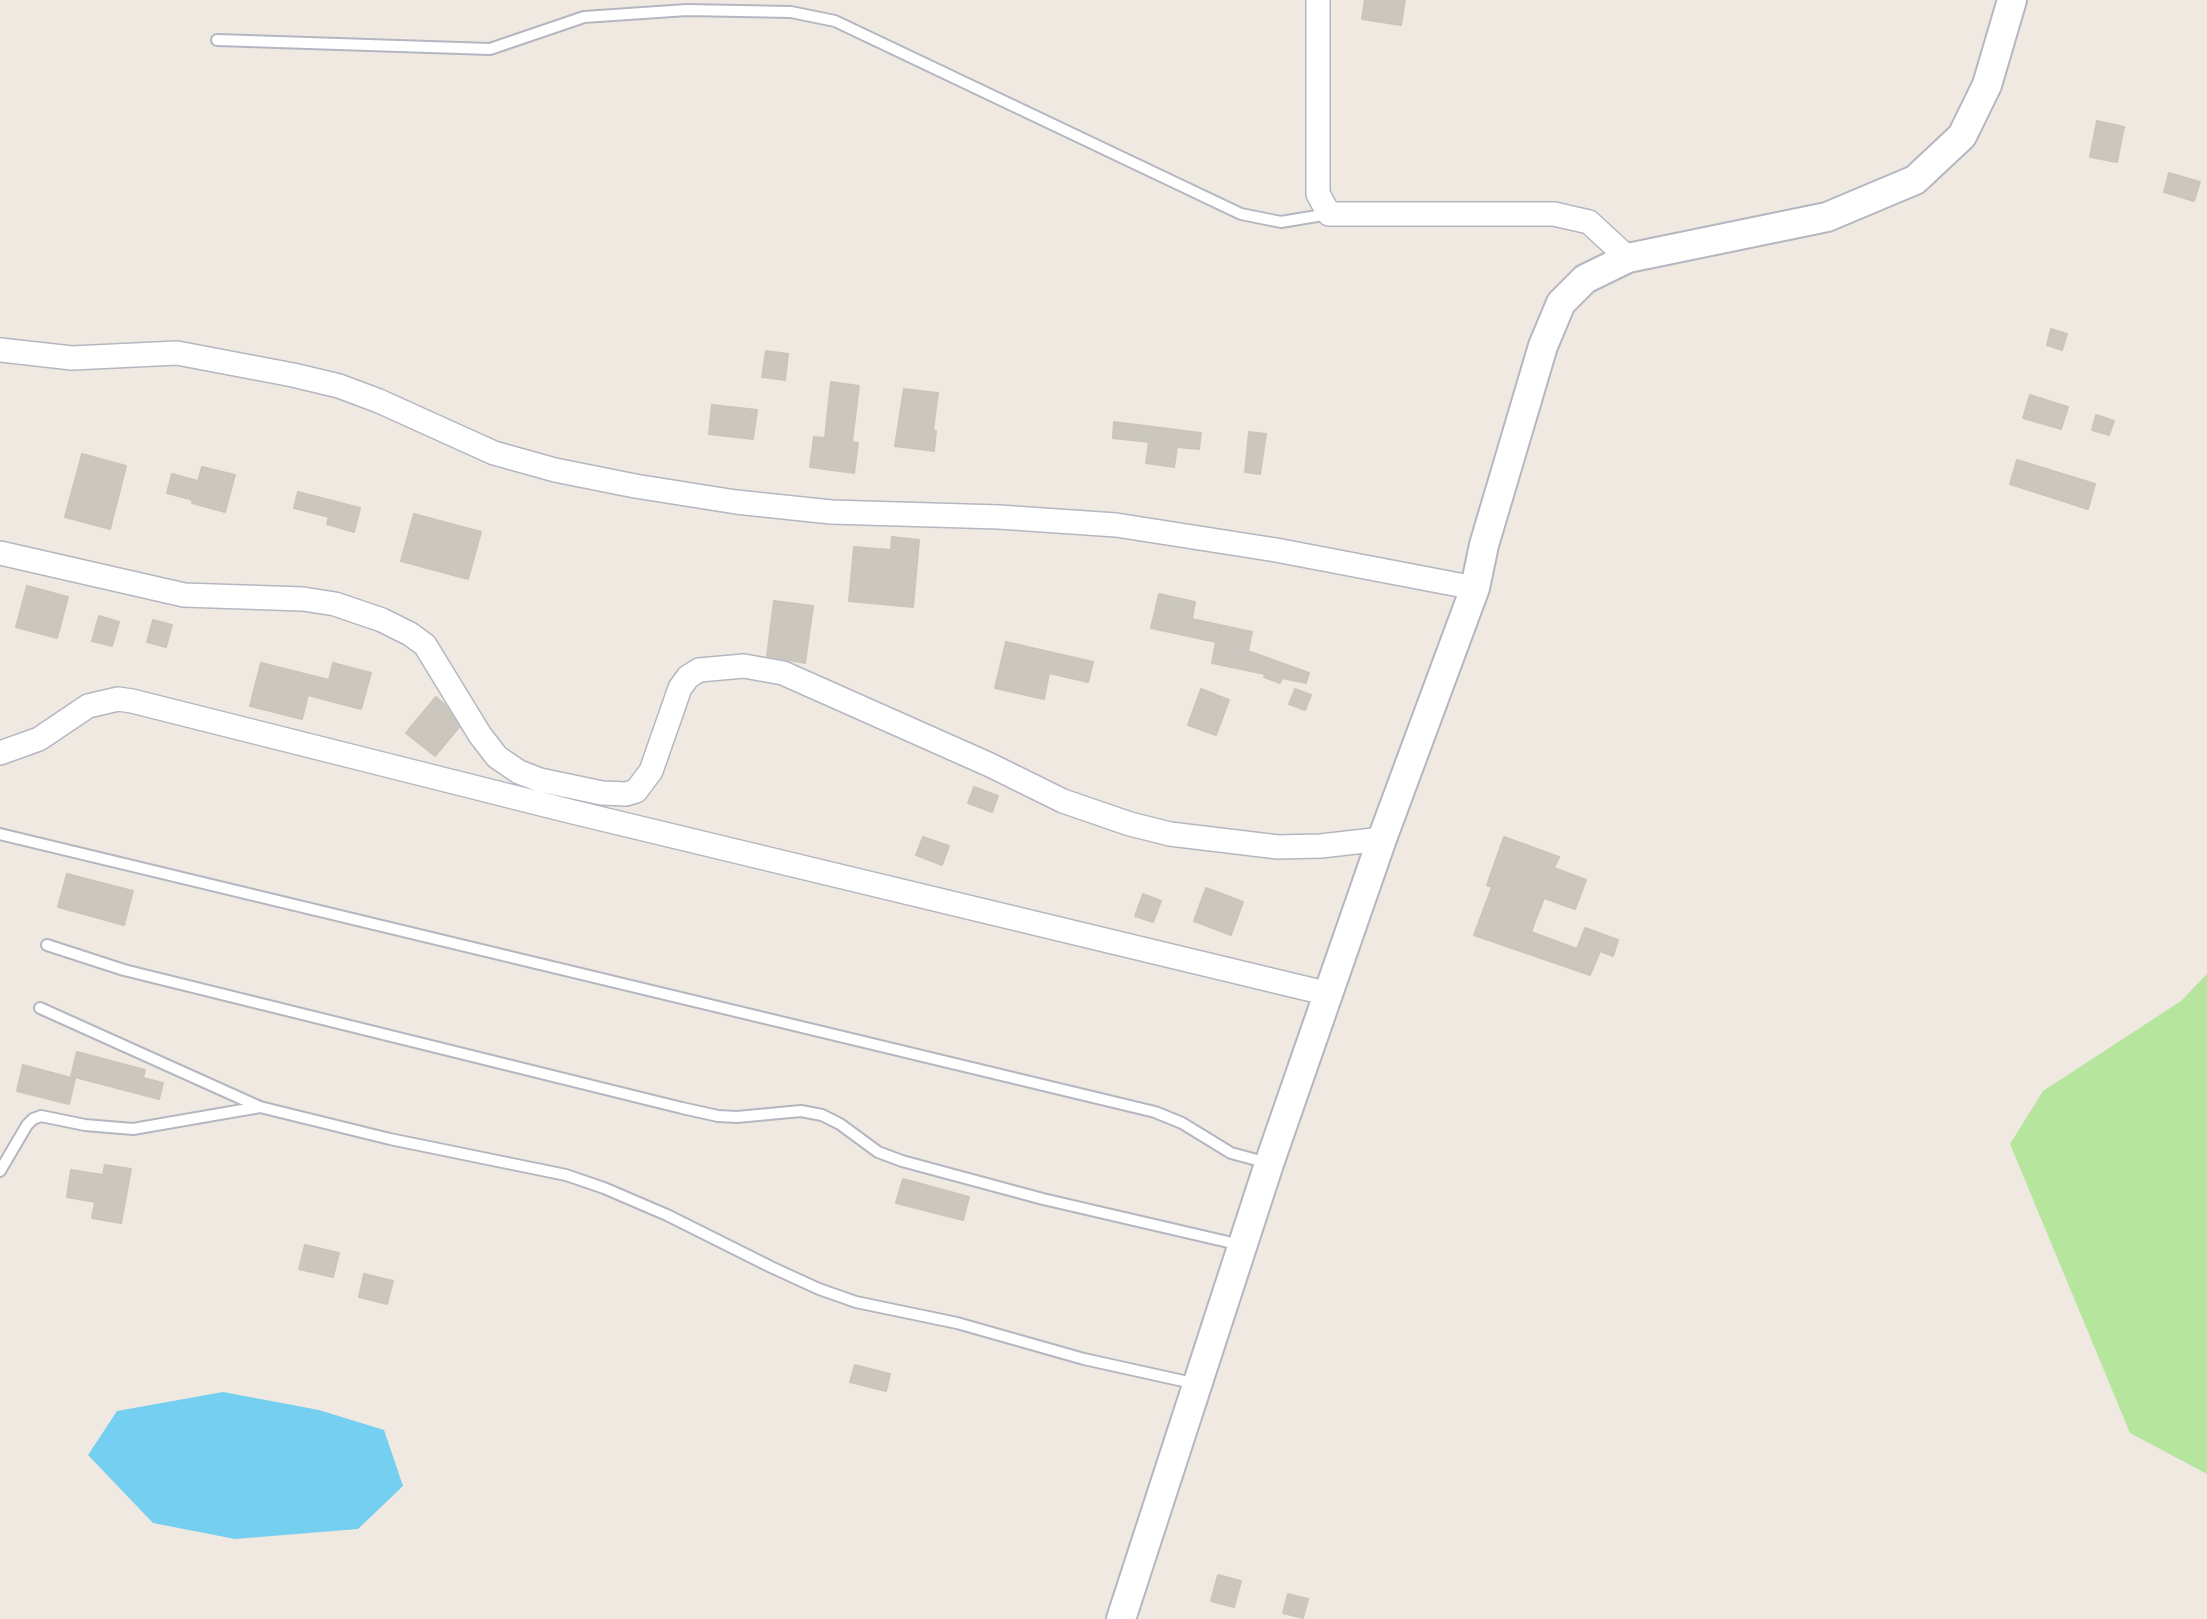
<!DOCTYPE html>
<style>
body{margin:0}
canvas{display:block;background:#efe9e1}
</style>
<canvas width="2207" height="1619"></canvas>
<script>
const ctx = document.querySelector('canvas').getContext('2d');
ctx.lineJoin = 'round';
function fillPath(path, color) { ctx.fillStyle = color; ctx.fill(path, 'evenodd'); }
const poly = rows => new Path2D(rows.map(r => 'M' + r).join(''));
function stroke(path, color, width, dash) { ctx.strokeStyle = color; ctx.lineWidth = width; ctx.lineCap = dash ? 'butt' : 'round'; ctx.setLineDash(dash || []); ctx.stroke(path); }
fillPath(poly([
 [2207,974,2207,1474,2130,1433,2010,1144,2043,1091,2181,1001]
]), '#b6e59e');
fillPath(poly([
 [223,1392,319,1410,384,1430,403,1486,358,1529,235,1539,153,1523,88,1455,117,1411]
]), '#75cff0');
const building = poly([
 [1365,0,1405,0,1401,25,1362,19,1365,0],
 [2097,121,2124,127,2117,162,2090,157,2097,121],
 [2169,173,2200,182,2194,201,2164,192,2169,173],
 [2051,329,2067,334,2062,350,2047,345,2051,329],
 [766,351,788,354,785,380,762,377,766,351],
 [831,382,859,386,852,442,858,443,854,473,810,467,814,437,825,438,831,382],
 [904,389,938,393,933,430,936,431,934,451,895,446,904,389],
 [2030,395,2068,407,2061,429,2023,418,2030,395],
 [712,405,757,410,753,439,709,434,712,405],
 [2096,415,2114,421,2109,435,2092,430,2096,415],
 [1114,422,1201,433,1199,449,1177,447,1174,467,1146,463,1149,442,1113,438,1114,422],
 [1249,432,1266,434,1260,474,1245,472,1249,432],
 [82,454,126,466,110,529,65,517,82,454],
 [2017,460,2095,484,2088,509,2010,484,2017,460],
 [202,467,235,475,225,512,192,503,193,500,167,493,172,474,198,481,202,467],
 [298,492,360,508,354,532,327,524,329,517,294,508,298,492],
 [414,514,481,532,468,579,401,561,414,514],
 [892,537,919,540,913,607,849,601,854,547,891,550,892,537],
 [27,586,68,597,57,638,16,627,27,586],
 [1159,594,1195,602,1192,619,1252,632,1248,651,1309,673,1306,683,1282,678,1280,683,1264,677,1265,674,1212,663,1216,642,1151,628,1159,594],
 [774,601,813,606,805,663,767,656,774,601],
 [99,616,119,622,112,646,92,641,99,616],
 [153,620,172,625,166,647,147,642,153,620],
 [1006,642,1093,662,1088,682,1049,673,1044,699,995,688,1006,642],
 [261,663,329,680,333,663,371,673,361,709,308,695,302,719,250,706,261,663],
 [1201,689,1229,700,1216,735,1188,725,1201,689],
 [1295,689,1311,695,1305,710,1289,704,1295,689],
 [436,697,445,705,459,727,435,756,406,733,436,697],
 [974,787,998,796,992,812,968,803,974,787],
 [923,837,949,846,942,865,916,855,923,837],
 [1504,837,1559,857,1554,868,1586,880,1575,909,1544,898,1531,932,1577,949,1585,928,1618,940,1613,956,1600,951,1590,975,1474,935,1492,887,1487,885,1504,837],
 [67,874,133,891,124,925,58,907,67,874],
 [1206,888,1243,902,1231,935,1194,921,1206,888],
 [1143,894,1161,901,1153,922,1135,916,1143,894],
 [77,1052,145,1070,143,1078,163,1083,159,1099,71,1076,77,1052],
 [23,1065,75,1079,69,1104,17,1091,23,1065],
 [105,1165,131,1169,121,1223,92,1218,95,1202,67,1197,71,1170,103,1175,105,1165],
 [903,1179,969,1197,963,1220,896,1203,903,1179],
 [305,1245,339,1253,333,1277,299,1269,305,1245],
 [364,1274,393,1281,387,1304,359,1297,364,1274],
 [855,1365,890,1374,886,1391,850,1382,855,1365],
 [1218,1575,1241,1581,1234,1607,1211,1601,1218,1575],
 [1288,1594,1308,1599,1303,1618,1283,1613,1288,1594]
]);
fillPath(building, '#cbc7bf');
stroke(building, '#cbc5ba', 2);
const service = poly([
 [217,40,490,49,584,17,687,10,791,12,835,21,1241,214,1281,222,1329,214],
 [0,834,1155,1112,1182,1123,1231,1153,1268,1163],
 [47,945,124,970,682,1108,718,1116,737,1117,801,1111,822,1115,840,1124,878,1152,902,1161,1043,1199,1241,1245],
 [40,1008,260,1107,390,1139,566,1175,604,1188,667,1215,771,1267,819,1289,856,1302,957,1323,1084,1359,1197,1384],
 [0,1171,27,1125,33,1119,41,1116,85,1125,133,1129,260,1107]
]);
const minor = poly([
 [1318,0,1318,194,1329,214,1554,214,1589,222,1628,258],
 [0,350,72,358,177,353,293,375,339,386,379,401,494,453,555,470,635,486,736,502,831,512,999,517,1116,525,1276,550,1475,588],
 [0,553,184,595,303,599,335,604,382,620,410,634,425,645,480,735,497,757,519,772,540,780,602,793,626,794,636,791,651,771,680,688,688,677,699,670,744,666,783,673,990,765,1063,801,1130,824,1170,834,1278,847,1321,846,1382,839],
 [0,753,39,739,88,706,118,699,132,701,569,811,1329,994]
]);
const tertiary = poly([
 [1121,1619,1269,1164,1382,839,1475,588,1484,545,1543,346,1561,303,1585,279,1628,258,1827,217,1915,180,1962,136,1987,85,2012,0]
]);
stroke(service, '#b4b7c1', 14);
stroke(minor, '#b4b7c1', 26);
stroke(tertiary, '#b4b7c1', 32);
stroke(service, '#fff', 10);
stroke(minor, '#fff', 23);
stroke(tertiary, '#fff', 28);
</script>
